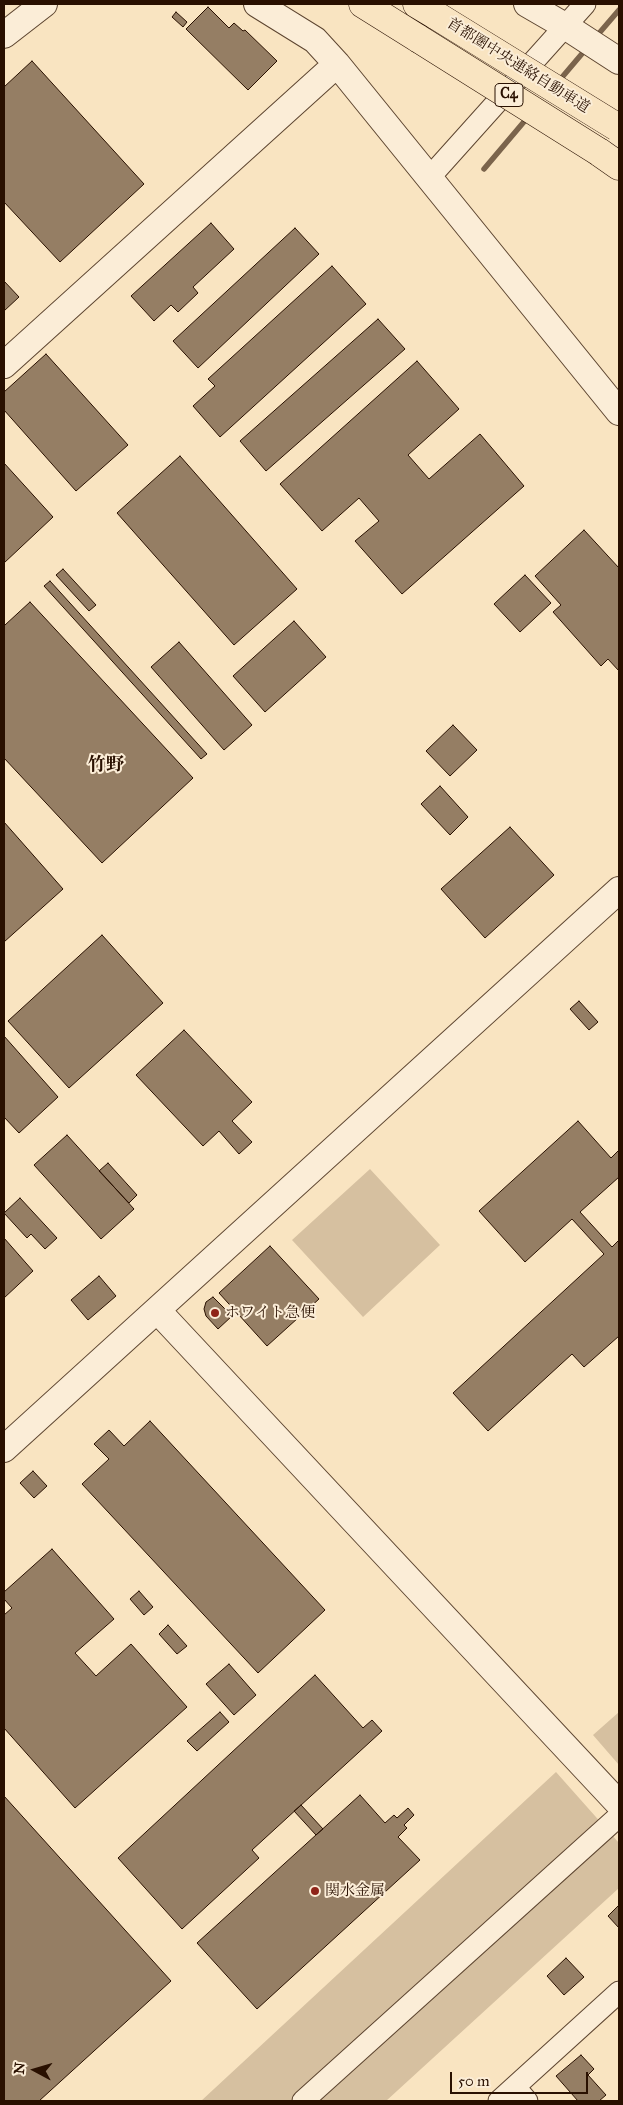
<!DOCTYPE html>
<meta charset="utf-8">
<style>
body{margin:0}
#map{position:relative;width:623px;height:2105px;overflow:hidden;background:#f9e4c1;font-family:"IM FELL Great Primer",serif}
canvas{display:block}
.frame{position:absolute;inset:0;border:5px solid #291000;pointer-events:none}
.north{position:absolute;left:10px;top:2045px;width:50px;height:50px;-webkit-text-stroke:4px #fbedd7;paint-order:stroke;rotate:276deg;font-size:14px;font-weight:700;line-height:20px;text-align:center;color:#291000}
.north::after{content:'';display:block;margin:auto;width:18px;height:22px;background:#291000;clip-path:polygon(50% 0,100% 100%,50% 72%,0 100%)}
.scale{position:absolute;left:450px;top:2072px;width:138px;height:22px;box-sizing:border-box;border:2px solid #291000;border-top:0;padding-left:6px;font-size:15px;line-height:18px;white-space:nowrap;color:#291000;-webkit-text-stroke:4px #fbedd7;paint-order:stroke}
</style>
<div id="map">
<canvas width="623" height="2105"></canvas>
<div class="frame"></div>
<div class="north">N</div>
<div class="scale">50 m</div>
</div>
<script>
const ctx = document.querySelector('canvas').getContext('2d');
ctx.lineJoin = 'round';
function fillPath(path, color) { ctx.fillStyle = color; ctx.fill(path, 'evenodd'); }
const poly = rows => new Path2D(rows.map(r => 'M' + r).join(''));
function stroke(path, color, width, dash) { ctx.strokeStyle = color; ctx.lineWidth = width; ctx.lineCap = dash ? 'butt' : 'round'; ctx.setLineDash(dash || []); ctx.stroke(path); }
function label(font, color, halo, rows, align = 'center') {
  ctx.font = font + ' "IM FELL Great Primer","Noto Serif JP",serif'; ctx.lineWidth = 4; ctx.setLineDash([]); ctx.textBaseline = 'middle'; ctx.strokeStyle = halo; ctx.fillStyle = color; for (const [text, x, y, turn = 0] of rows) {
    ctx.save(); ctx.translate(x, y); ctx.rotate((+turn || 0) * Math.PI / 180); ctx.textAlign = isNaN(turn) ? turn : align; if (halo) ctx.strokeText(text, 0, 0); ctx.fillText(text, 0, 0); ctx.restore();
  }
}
fillPath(poly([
 [370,1169,440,1245,363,1317,292,1240],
 [619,1712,619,1765,593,1735],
 [556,1772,619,1843,619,1888,386,2101,201,2101]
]), '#d6c0a0');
stroke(poly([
 [595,38,619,10],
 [558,82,586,49],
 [484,169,528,117]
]), '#7b644c', 5.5);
const building = poly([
 [208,7,229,28,234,23,243,31,245,30,277,61,248,90,186,29,208,7],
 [176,12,187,22,183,27,172,17,176,12],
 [32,61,144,184,60,262,4,202,4,87,32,61],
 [211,223,234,249,193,287,198,293,178,312,171,305,154,321,131,296,211,223],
 [295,228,319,254,198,368,173,341,295,228],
 [332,266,366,304,220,437,193,406,215,386,208,379,332,266],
 [4,281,19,297,4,311,4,281],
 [378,319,405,349,266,471,240,441,378,319],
 [46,354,128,445,76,491,4,410,4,392,46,354],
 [417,361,459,409,408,455,429,479,480,434,524,486,402,594,355,541,379,521,359,498,322,531,280,484,417,361],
 [180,456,297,589,234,645,117,513,180,456],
 [4,463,53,517,4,563,4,463],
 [584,530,619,568,619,671,608,659,601,666,553,612,561,605,535,576,584,530],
 [63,569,96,605,89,611,56,575,63,569],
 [525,575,551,603,520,632,494,604,525,575],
 [50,581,207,754,201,759,44,586,50,581],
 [30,602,193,778,102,863,4,758,4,624,5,625,30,602],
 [294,621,326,657,265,712,233,676,294,621],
 [179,642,252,725,224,750,151,667,179,642],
 [453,725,477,750,450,776,426,751,453,725],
 [440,786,468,817,450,835,421,804,440,786],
 [4,822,63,889,4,942,4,822],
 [510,827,554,875,485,938,441,889,510,827],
 [102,935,163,1003,69,1088,8,1021,102,935],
 [579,1001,598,1022,589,1030,570,1009,579,1001],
 [184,1030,252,1102,232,1121,252,1142,239,1154,219,1131,203,1146,136,1075,184,1030],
 [4,1036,58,1097,19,1133,4,1117,4,1036],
 [578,1121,611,1158,619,1150,619,1177,580,1212,612,1247,619,1240,619,1336,584,1367,572,1354,488,1431,453,1393,604,1254,572,1219,525,1262,479,1211,578,1121],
 [67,1135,134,1209,101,1239,34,1165,67,1135],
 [108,1163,137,1195,129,1203,99,1171,108,1163],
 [20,1198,57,1238,45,1249,31,1234,27,1238,4,1213,20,1198],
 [4,1238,33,1271,4,1298,4,1238],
 [270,1246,319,1299,267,1346,219,1293,270,1246],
 [99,1276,116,1296,88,1320,71,1300,99,1276],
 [213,1297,232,1316,218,1329,206,1316,204,1309,206,1302,213,1297],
 [150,1421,325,1610,258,1673,82,1484,109,1459,94,1444,109,1430,124,1446,150,1421],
 [33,1471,47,1486,34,1498,20,1483,33,1471],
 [52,1549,114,1619,75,1653,96,1676,131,1644,187,1707,75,1808,4,1728,4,1615,12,1608,4,1599,4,1592,52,1549],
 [139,1591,153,1607,144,1615,130,1599,139,1591],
 [168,1625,187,1646,177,1654,159,1634,168,1625],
 [229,1664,256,1695,234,1715,206,1684,229,1664],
 [315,1675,363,1728,372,1720,382,1731,252,1850,259,1858,182,1929,118,1858,315,1675],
 [220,1712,229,1722,197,1751,187,1741,220,1712],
 [360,1795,385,1823,394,1815,397,1818,408,1808,414,1815,404,1825,407,1828,398,1837,420,1860,257,2009,197,1943,360,1795],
 [4,1796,171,1981,39,2101,4,2101,4,1796],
 [301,1805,323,1829,316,1835,294,1811,301,1805],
 [619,1905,619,1928,608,1916,619,1905],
 [566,1958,584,1977,564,1995,547,1976,566,1958],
 [581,2055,594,2069,588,2075,606,2095,599,2101,578,2101,556,2076,581,2055]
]);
fillPath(building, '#957e64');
stroke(building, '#291000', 1);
const minor = poly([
 [429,178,585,4],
 [515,2087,527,2101],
 [303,2101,619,1816],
 [499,2101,619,1992]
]);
const tertiary = poly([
 [257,4,315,40,337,64],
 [527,4,565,26,619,61],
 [4,35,44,4],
 [4,365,337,64,619,412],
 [157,1310,619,1804],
 [4,1449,619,890]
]);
const motorway = poly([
 [363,4,419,39],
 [417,4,437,16],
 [599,152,619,166]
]);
stroke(minor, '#5d4530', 23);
stroke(tertiary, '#5d4530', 28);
stroke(motorway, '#291000', 29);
stroke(minor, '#fbedd7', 21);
stroke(tertiary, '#fbedd7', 26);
stroke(motorway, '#f9e4c1', 28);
const motorwayBridge = poly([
 [437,16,617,127],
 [419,39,599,152]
]);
stroke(motorwayBridge, '#291000', 29, []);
stroke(motorwayBridge, '#f9e4c1', 28);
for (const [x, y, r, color] of [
 [215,1313,5,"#8f2418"],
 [315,1891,5,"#8f2418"]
]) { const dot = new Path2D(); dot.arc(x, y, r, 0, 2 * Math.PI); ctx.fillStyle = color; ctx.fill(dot); stroke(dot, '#fbedd7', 2); }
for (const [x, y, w] of [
 [509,95,28]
]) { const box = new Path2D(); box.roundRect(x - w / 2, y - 11.5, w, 23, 4); ctx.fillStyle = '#fbedd7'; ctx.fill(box); stroke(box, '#291000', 1); }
label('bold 14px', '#291000', null, [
 ["C4",509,95]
]);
label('15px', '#291000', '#fbedd7', [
 ["首都圏中央連絡自動車道",518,66,32]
]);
label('15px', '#291000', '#fbedd7', [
 ["ホワイト急便",225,1313],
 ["関水金属",325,1891]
], 'left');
label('bold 18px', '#291000', '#fbedd7', [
 ["竹野",106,766]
]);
</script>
